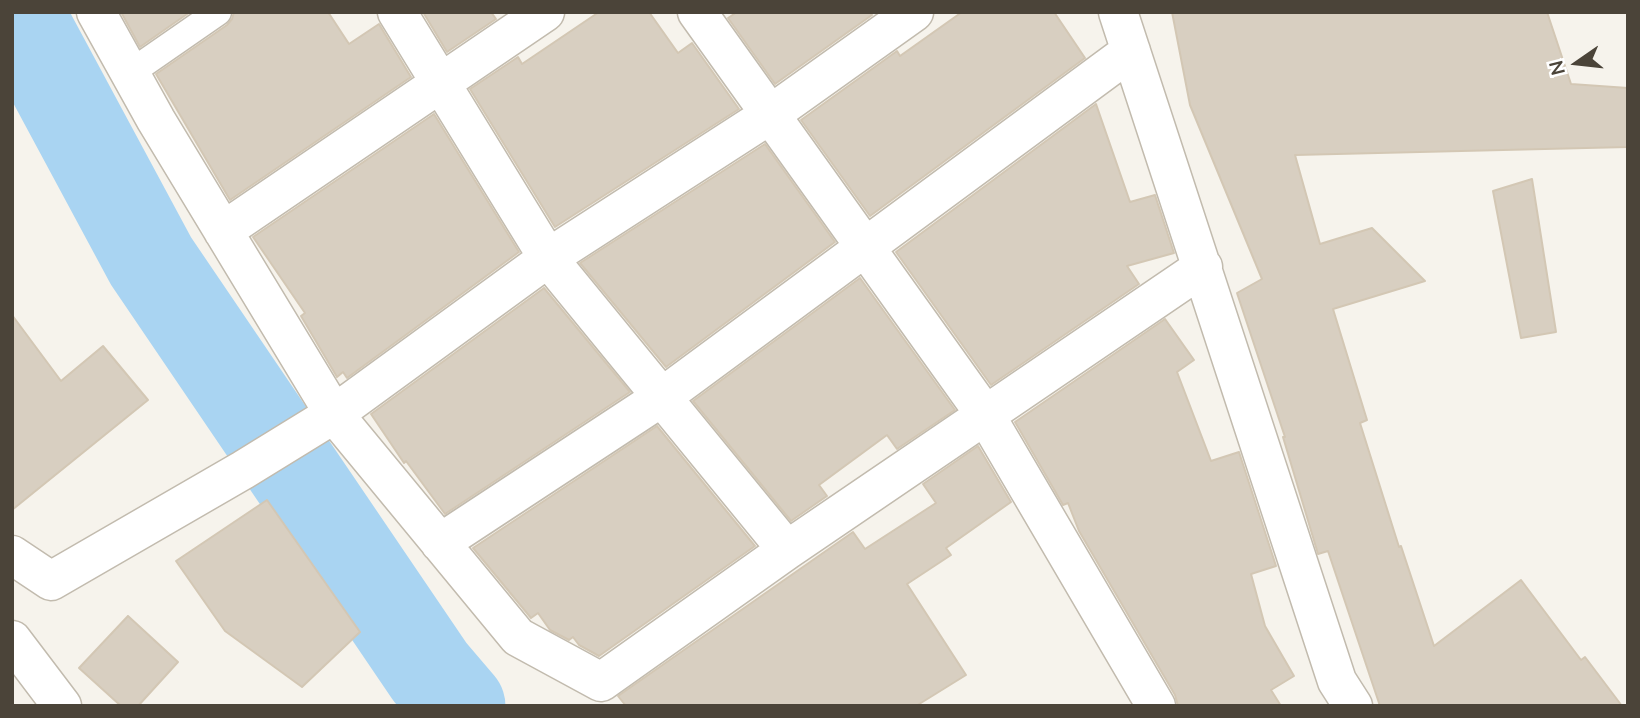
<!DOCTYPE html>
<style>
body{margin:0}
#map{position:relative;width:1640px;height:718px;overflow:hidden;background:#f6f3ec;font-family:Mulish,sans-serif}
canvas{display:block}
.frame{position:absolute;inset:0;border:14px solid #4b4439;pointer-events:none}
.north{position:absolute;left:1542px;top:28px;width:70px;height:70px;-webkit-text-stroke:5px #fff;paint-order:stroke;rotate:256deg;font-size:19px;font-weight:700;line-height:28px;text-align:center;color:#4b4439}
.north::after{content:'';display:block;margin:auto;width:24px;height:32px;background:#4b4439;clip-path:polygon(50% 0,100% 100%,50% 72%,0 100%)}
</style>
<div id="map">
<canvas width="1640" height="718"></canvas>
<div class="frame"></div>
<div class="north">N</div>
</div>
<script>
const ctx = document.querySelector('canvas').getContext('2d');
ctx.lineJoin = 'round';
const poly = rows => new Path2D(rows.map(r => 'M' + r).join(''));
function stroke(path, color, width, dash) { ctx.strokeStyle = color; ctx.lineWidth = width; ctx.lineCap = dash ? 'butt' : 'round'; ctx.setLineDash(dash || []); ctx.stroke(path); }
function fillPath(path, color) { ctx.fillStyle = color; ctx.fill(path, 'evenodd'); }
stroke(poly([
 [17,12,151,261,430,672,459,706]
]), '#a9d4f2', 93);
const building = poly([
 [121,12,190,12,140,47,121,12],
 [234,12,328,12,349,44,379,24,411,77,230,200,156,74,227,25,232,19,234,12],
 [423,12,491,12,496,19,447,52,423,12],
 [599,12,649,12,678,53,692,43,739,109,555,227,470,89,518,57,522,64,599,12],
 [737,12,870,12,872,15,775,84,728,18,737,12],
 [962,12,1054,12,1085,58,870,216,801,120,897,51,900,56,962,12],
 [1172,12,1547,12,1571,84,1628,88,1628,147,1295,155,1320,244,1372,228,1425,281,1333,309,1367,420,1360,423,1399,547,1401,546,1434,646,1521,580,1581,660,1585,657,1622,706,1380,706,1328,551,1318,554,1283,437,1285,437,1237,293,1262,279,1190,105,1172,12],
 [1096,104,1130,202,1155,195,1174,253,1127,266,1139,284,991,385,896,252,1096,104],
 [434,114,519,252,347,378,343,372,337,377,301,316,305,313,253,237,434,114],
 [765,144,835,242,666,367,580,263,765,144],
 [1532,179,1556,332,1521,338,1493,191,1532,179],
 [860,278,955,410,897,449,887,435,819,485,827,496,791,521,693,401,860,278],
 [544,288,630,392,445,514,406,461,404,463,371,414,544,288],
 [12,315,61,381,103,346,148,400,12,510,12,315],
 [1165,319,1194,360,1177,372,1211,461,1239,452,1276,566,1251,574,1265,626,1294,676,1271,690,1281,706,1178,706,1175,695,1079,531,1068,503,1063,505,1015,422,1165,319],
 [657,426,755,546,599,656,579,645,573,637,569,640,550,630,538,613,531,618,473,548,657,426],
 [978,446,1011,502,946,548,951,555,907,584,966,675,916,706,626,706,618,696,853,532,865,549,936,503,923,484,978,446],
 [267,500,360,632,302,687,225,631,176,561,267,500],
 [128,616,178,662,138,706,121,706,79,668,128,616]
]);
fillPath(building, '#d8cfc1');
stroke(building, '#d3c7b4', 2);
const service = poly([
 [130,73,218,12]
]);
const minor = poly([
 [96,12,156,120,334,414,518,637,601,682,787,550,1203,267],
 [397,12,548,258,787,550],
 [697,12,986,416,1156,706],
 [1118,12,1337,681,1353,706],
 [223,231,545,12],
 [440,543,662,397,1131,51],
 [12,555,51,581,243,470,334,414,548,258,771,114,914,12],
 [12,640,62,706]
]);
stroke(service, '#c2bbae', 29);
stroke(minor, '#c2bbae', 41);
stroke(service, '#fff', 26);
stroke(minor, '#fff', 38);
</script>
